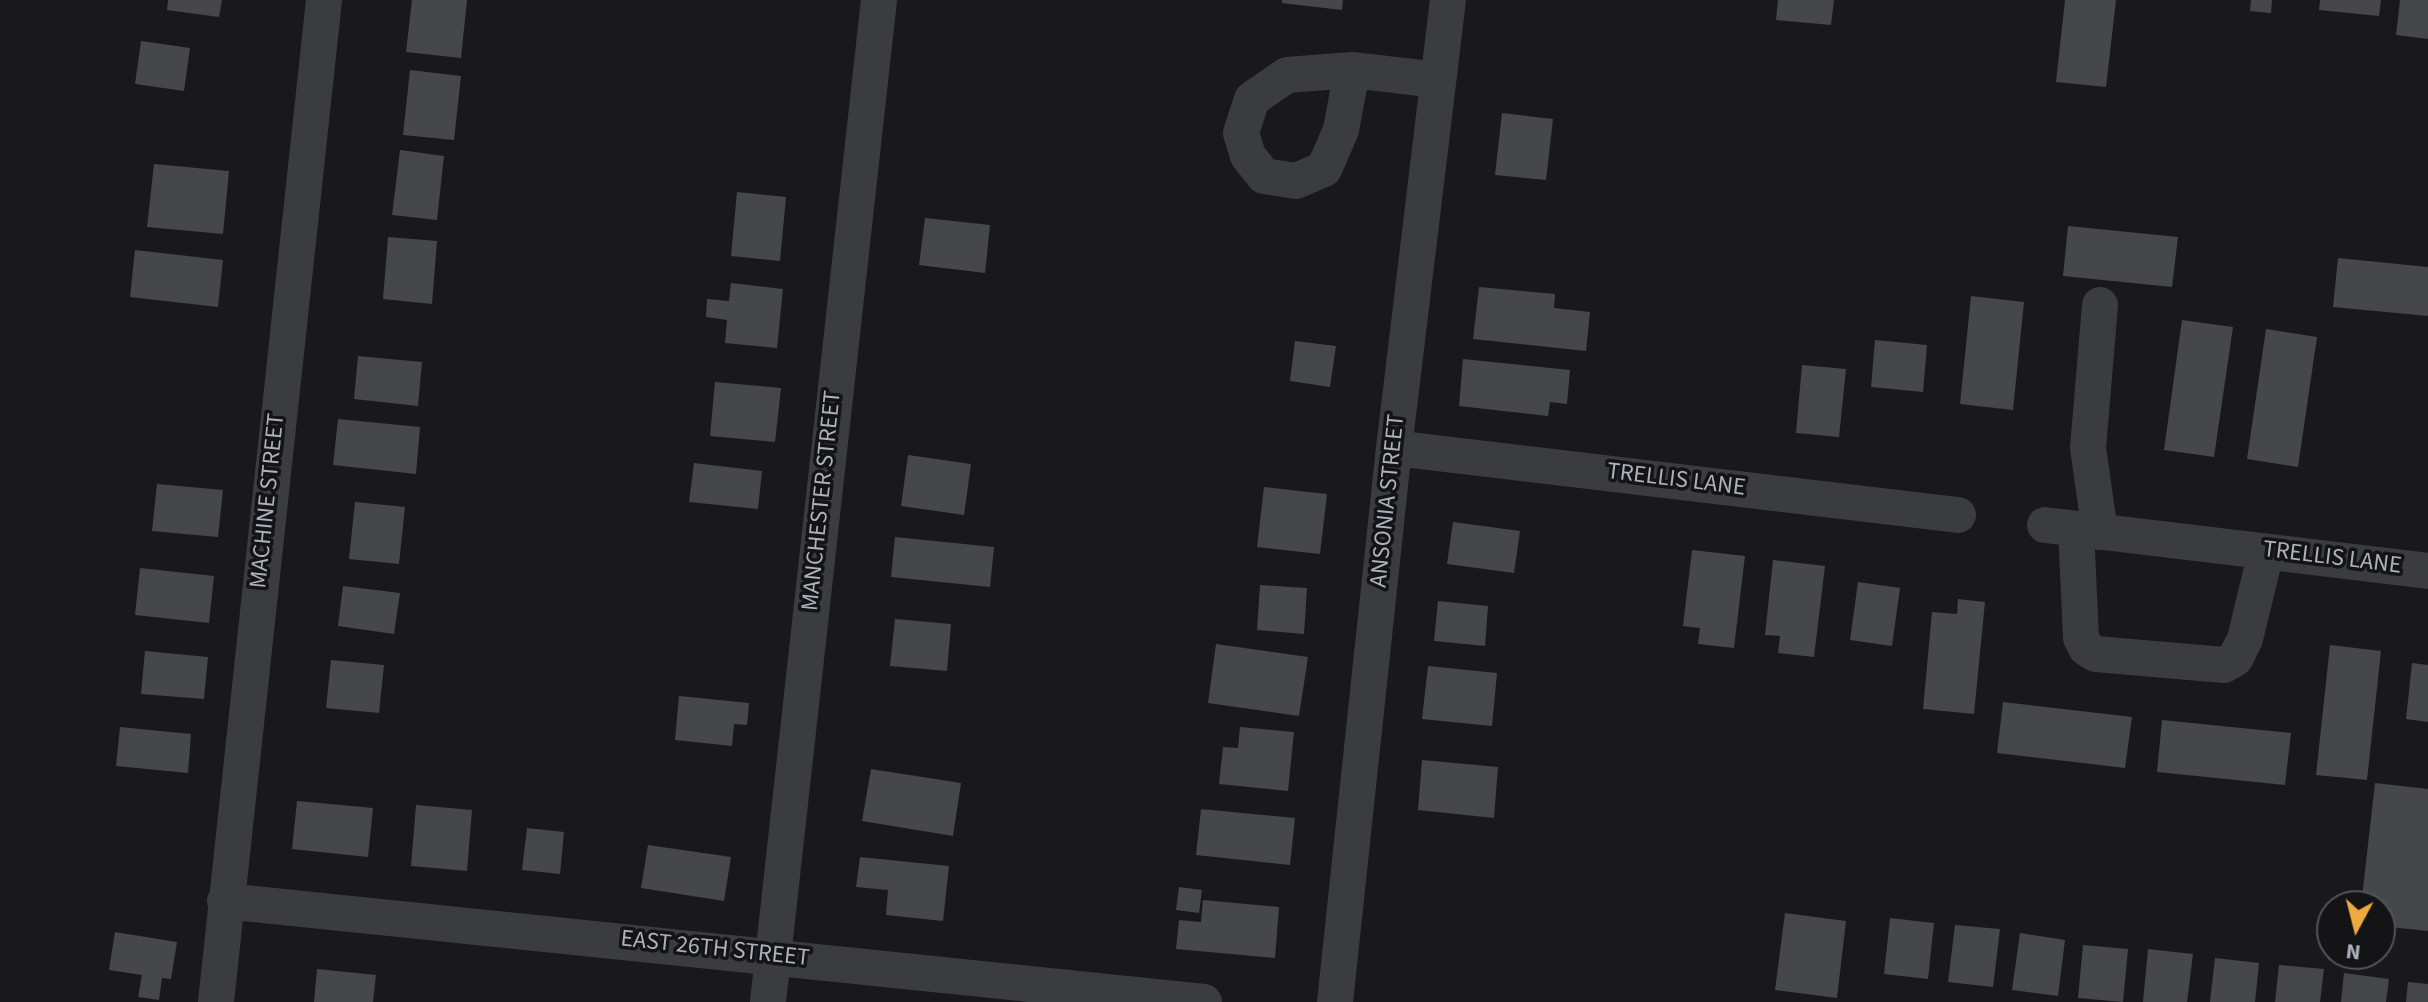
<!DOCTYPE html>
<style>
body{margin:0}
#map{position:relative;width:2428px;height:1002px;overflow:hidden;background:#19191b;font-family:"Source Sans 3",sans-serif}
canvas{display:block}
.north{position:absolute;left:2316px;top:890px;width:80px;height:80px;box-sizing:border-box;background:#141416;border:2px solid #515358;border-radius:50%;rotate:187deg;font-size:22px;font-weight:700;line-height:32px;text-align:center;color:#acb1bb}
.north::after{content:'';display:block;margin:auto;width:28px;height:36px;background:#edaa3f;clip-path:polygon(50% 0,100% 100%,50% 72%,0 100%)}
</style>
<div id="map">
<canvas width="2428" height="1002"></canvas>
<div class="north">N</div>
</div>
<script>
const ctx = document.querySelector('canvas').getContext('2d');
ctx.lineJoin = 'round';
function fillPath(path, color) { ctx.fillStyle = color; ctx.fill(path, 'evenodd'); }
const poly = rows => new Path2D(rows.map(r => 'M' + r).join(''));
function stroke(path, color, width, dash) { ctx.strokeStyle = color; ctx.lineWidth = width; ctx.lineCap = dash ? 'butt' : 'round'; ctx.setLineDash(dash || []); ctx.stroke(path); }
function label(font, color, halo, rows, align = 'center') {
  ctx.font = font + ' "Source Sans 3",sans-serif'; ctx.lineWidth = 7; ctx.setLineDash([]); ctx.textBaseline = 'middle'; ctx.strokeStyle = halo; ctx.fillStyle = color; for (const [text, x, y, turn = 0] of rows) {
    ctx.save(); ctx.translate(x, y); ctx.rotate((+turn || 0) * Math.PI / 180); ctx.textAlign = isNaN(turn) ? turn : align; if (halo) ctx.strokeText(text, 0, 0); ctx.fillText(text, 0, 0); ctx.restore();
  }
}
fillPath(poly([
 [168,0,222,0,219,17,167,10],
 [412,0,467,0,461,58,406,52],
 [1282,0,1343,0,1342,10,1282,3],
 [1778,0,1834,0,1831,25,1776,20],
 [2065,0,2116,0,2106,87,2056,82],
 [2251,0,2272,0,2271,13,2250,11],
 [2320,0,2381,0,2379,16,2319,10],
 [2400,0,2428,0,2428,39,2396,35],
 [141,41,190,48,184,91,135,84],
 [410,70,461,76,454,140,403,135],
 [1502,113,1553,119,1546,180,1495,175],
 [400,150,444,156,437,220,392,215],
 [154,164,229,171,223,234,147,227],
 [737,192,786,197,780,261,731,256],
 [925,218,990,225,985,273,919,265],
 [2068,226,2178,237,2172,287,2063,276],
 [388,237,437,241,432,304,383,299],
 [135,250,223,260,218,307,130,297],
 [2338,258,2428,267,2428,316,2333,307],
 [731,283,783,289,777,348,725,343,727,320,706,317,707,299,729,301],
 [1479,287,1555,294,1554,308,1590,312,1586,351,1473,339],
 [1971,296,2024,302,2013,410,1960,404],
 [2182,320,2233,327,2214,457,2164,450],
 [2266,329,2317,337,2298,467,2247,459],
 [1875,340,1927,345,1923,392,1871,387],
 [1295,341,1336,346,1330,387,1290,381],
 [358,356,422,362,418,406,354,399],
 [1463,359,1570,370,1567,404,1550,402,1548,416,1459,406],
 [1802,365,1846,369,1839,437,1796,433],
 [715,382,781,388,775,442,710,436],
 [338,419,420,427,416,474,333,465],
 [908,455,971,464,964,515,901,506],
 [694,463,762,471,758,509,689,502],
 [157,484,223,490,218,537,152,531],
 [1264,487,1327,494,1320,554,1257,547],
 [355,502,405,507,399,564,349,559],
 [1453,522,1520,531,1514,573,1447,564],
 [895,537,994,547,990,587,891,577],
 [1692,550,1745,556,1734,648,1698,644,1700,628,1683,626],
 [1773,560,1825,566,1814,657,1778,653,1780,636,1765,635],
 [140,568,214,576,209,623,135,615],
 [1858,582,1900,588,1892,646,1850,640],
 [1260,585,1307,588,1304,634,1257,630],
 [343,586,400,593,394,634,338,626],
 [1958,599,1985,602,1974,714,1923,709,1932,612,1957,614],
 [1438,601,1488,606,1485,646,1434,641],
 [895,619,951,624,947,671,890,666],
 [1216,644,1308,657,1299,716,1208,703],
 [2330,645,2381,651,2367,780,2316,775],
 [145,651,208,657,204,699,141,694],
 [331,660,384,665,379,713,326,708],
 [2412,663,2428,665,2428,722,2406,719],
 [1428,666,1497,673,1492,726,1422,719],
 [679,696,749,703,747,725,734,724,732,746,675,740],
 [2003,702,2132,717,2125,768,1997,753],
 [2162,720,2291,733,2285,785,2157,772],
 [120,727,191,734,188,773,116,766],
 [1240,727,1294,732,1288,791,1219,784,1223,747,1238,748],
 [1422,760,1498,767,1494,818,1418,810],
 [871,769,961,783,953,836,862,821],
 [2375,783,2428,789,2428,931,2380,926,2380,906,2361,906],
 [297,801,373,808,368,857,292,849],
 [416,805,472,810,467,871,411,866],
 [1201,809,1295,818,1290,865,1196,855],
 [527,828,564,832,560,874,522,870],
 [648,845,731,857,724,901,641,888],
 [860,857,949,866,943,921,886,915,888,890,856,887],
 [1179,887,1202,890,1199,913,1176,910],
 [1203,900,1279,907,1275,958,1176,949,1179,920,1201,922],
 [1785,913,1846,921,1837,998,1775,990],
 [1890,918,1934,923,1928,979,1884,974],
 [1955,925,2000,929,1993,987,1948,982],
 [115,932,177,942,171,979,162,978,159,1000,138,997,142,975,109,970],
 [2020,933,2065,940,2058,996,2012,990],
 [2083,945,2128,949,2123,1002,2078,998],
 [2148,949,2193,954,2187,1002,2143,1002],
 [2215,958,2259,963,2255,1002,2210,1002],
 [2279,965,2324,969,2320,1002,2275,1002],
 [317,969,376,975,373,1002,314,1002],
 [2344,973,2389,979,2386,1002,2341,1002],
 [2408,982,2428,984,2428,1002,2406,1002]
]), '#46474b');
stroke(poly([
 [1352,70,1341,130,1324,169,1296,181,1264,176,1248,156,1241,133,1252,99,1287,75,1352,70,1438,80],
 [1394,448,1958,515],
 [2045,525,2428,571],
 [2076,529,2081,638,2086,648,2096,654,2224,665,2235,659,2245,639,2266,552],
 [2100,532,2088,448,2100,305],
 [225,901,1204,1002],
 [216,1002,324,0],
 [768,1002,879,0],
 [1335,1002,1394,448,1448,0]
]), '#3a3c40', 36);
label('24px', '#acb1bb', '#141416', [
 ["TRELLIS LANE",1676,481,7],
 ["MACHINE STREET",269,501,-84],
 ["MANCHESTER STREET",823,501,-84],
 ["ANSONIA STREET",1389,501,-84],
 ["TRELLIS LANE",2332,559,7],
 ["EAST 26TH STREET",715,950,6]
]);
</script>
